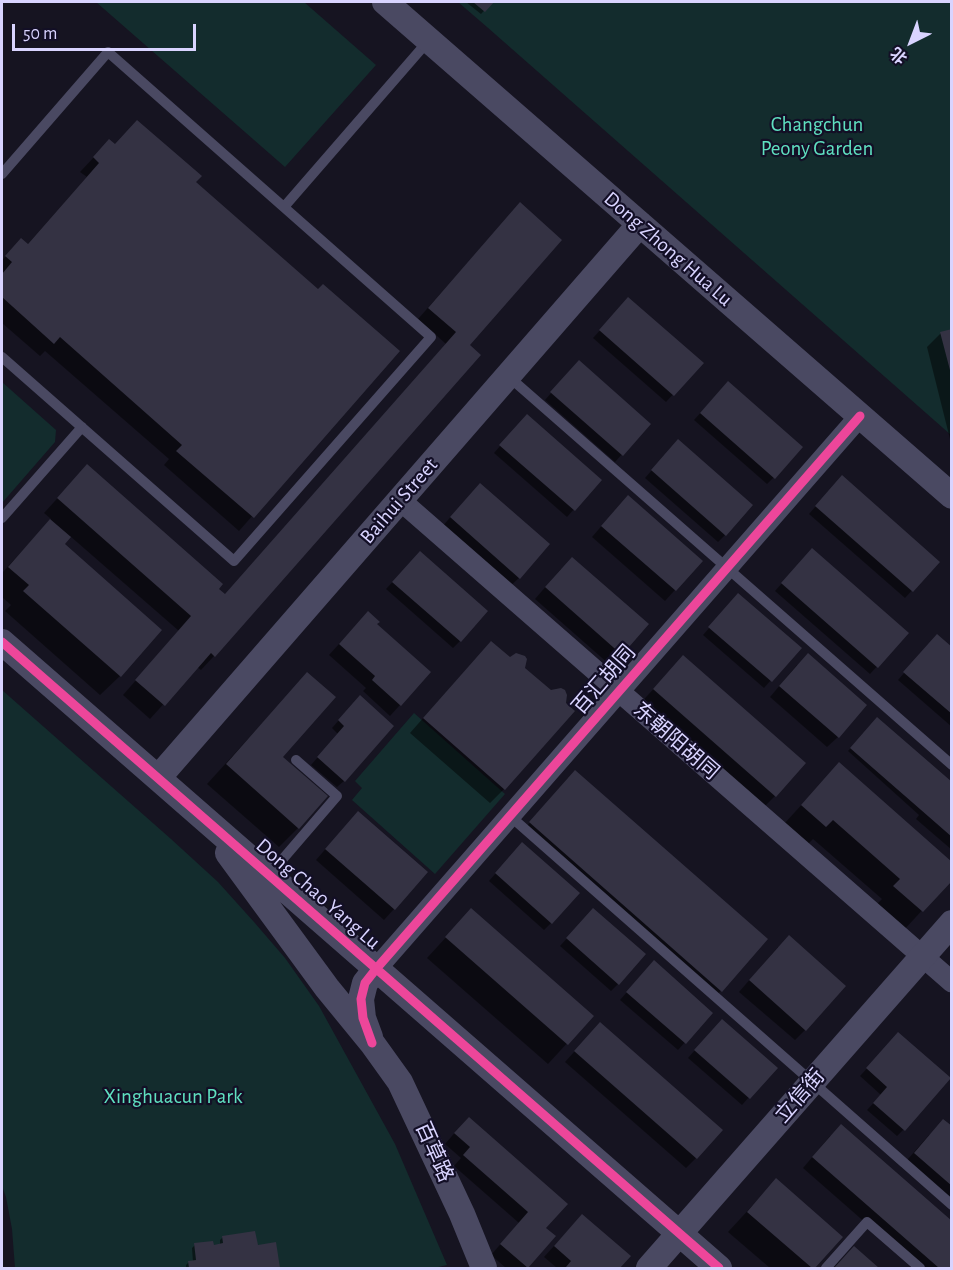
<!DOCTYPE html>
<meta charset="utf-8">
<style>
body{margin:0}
#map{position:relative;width:953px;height:1270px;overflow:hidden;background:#161421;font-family:"Alegreya Sans","Noto Sans SC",sans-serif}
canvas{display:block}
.frame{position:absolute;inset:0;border:3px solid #d9d4ff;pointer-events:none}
.north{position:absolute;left:881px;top:12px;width:60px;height:60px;-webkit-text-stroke:4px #130f26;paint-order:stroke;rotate:222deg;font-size:16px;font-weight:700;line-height:24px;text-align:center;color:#d9d4ff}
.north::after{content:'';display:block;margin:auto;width:21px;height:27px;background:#d9d4ff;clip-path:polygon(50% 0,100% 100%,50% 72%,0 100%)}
.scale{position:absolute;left:12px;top:24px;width:184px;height:27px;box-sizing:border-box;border:3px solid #d9d4ff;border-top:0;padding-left:8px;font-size:18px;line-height:21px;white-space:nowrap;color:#d9d4ff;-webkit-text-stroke:4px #130f26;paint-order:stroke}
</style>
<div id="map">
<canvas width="953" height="1270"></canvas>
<div class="frame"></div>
<div class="north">北</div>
<div class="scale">50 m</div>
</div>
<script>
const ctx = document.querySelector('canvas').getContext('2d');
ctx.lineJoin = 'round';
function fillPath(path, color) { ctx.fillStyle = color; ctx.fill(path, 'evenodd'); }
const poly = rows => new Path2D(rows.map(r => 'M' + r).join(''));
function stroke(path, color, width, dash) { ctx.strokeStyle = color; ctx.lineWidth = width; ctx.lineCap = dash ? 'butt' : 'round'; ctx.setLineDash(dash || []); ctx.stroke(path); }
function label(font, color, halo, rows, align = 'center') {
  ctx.font = font + ' "Alegreya Sans","Noto Sans SC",sans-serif'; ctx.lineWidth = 4.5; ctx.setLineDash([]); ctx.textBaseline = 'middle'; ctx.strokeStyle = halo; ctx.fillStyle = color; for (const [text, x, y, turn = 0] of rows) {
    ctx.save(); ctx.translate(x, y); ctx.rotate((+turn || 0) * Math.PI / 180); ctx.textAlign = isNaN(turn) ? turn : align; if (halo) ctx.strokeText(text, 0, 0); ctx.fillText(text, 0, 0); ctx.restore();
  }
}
fillPath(poly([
 [96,2,304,2,376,65,285,167],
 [458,2,951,2,951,435,487,27],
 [2,382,56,430,55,442,2,503],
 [2,690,171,839,218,882,254,922,285,958,319,1006,395,1144,447,1265,434,1268,15,1268,12,1229,6,1197,2,1186],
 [414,713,505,794,435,874,352,800,362,788,355,781]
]), '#132c2d');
fillPath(poly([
 [466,2,492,2,481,14],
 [109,141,114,146,194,183,318,291,398,351,239,531,164,465,169,459,45,351,40,356,2,323,2,261,7,254,27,245,87,177,80,172],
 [510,215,468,345,214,656,201,670,197,667,150,719,123,695,179,631,70,536,63,544,120,676,100,695,5,611,11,605,2,597,2,573,51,519,44,513,74,480,224,596,446,344,418,319],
 [622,306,702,363,666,402,593,338],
 [952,330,952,447,927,347,941,333],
 [572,369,649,424,615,462,545,400],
 [721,390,774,477,767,484,694,420],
 [520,423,600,480,567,517,494,453],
 [671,448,725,535,718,542,645,478],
 [835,484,938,562,905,598,809,514],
 [470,495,519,578,508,588,440,529],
 [617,508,701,561,665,601,592,537],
 [805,557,907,634,870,674,775,591],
 [413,560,460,641,453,648,386,589],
 [561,569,647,624,610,665,535,599],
 [732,602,799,648,764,688,703,635],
 [357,624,375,625,400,705,390,716,363,691,366,688,329,655],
 [930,643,952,649,952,727,898,680],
 [477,657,504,789,490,803,410,733],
 [683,657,775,796,756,815,635,709],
 [797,665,838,737,827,747,770,697],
 [307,674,281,757,298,828,279,847,207,784],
 [353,704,344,781,337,787,311,765,338,734,332,728],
 [877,719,952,784,952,850,916,819,919,815,848,751],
 [839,764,952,878,903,931,875,906,882,899,813,839,806,846,783,825],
 [568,778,766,939,718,994,527,826],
 [348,823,394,909,384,920,316,860],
 [515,851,551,923,544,930,489,881],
 [471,910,592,1016,548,1064,427,958],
 [587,916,618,984,611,991,560,946],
 [778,947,805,1030,795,1040,739,992],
 [647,969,711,1013,678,1050,620,1000],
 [715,1027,775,1068,742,1105,688,1058],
 [590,1034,696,1158,686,1168,565,1062],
 [892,1041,904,1129,897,1136,867,1110,881,1095,860,1076],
 [952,1128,952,1211,901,1167,929,1135],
 [458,1129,544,1228,553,1236,525,1268,506,1268,491,1255,519,1223,454,1166,461,1158,445,1144],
 [830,1136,952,1223,952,1268,917,1268,803,1168],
 [776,1180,841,1237,813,1268,770,1268,728,1232],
 [572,1226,628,1256,618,1268,557,1268,544,1257],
 [223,1237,256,1247,275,1244,279,1268,186,1268,186,1265,189,1262,193,1262,192,1248,195,1245,220,1245,220,1240],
 [854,1248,877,1268,833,1268]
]), '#0007');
fillPath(poly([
 [473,2,494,2,485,12],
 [137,120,202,176,196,182,318,289,323,284,400,351,254,518,176,451,182,445,60,337,54,344,2,297,2,274,12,262,5,256,21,238,28,244,99,163,93,157,109,139,115,144],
 [520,202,562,240,470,345,481,355,215,657,211,653,165,706,135,680,191,616,57,498,87,464,223,584,219,589,225,594,456,332,428,308],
 [628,297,704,363,674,396,599,330],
 [952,329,952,374,951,374,940,332],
 [579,360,651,424,623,456,550,392],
 [728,381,803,447,775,479,700,413],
 [527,414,602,480,575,511,499,445],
 [678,439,753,505,726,536,651,470],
 [842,475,940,562,913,592,815,506],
 [480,483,550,544,520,579,450,517],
 [628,495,703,561,676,591,601,526],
 [50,519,71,537,65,544,162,630,121,677,23,591,29,585,8,567],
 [812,548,909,633,878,668,781,583],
 [420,551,488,611,461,642,392,582],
 [572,557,649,624,622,655,545,587],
 [738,593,802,648,772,682,708,627],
 [368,611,380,622,377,624,431,672,401,706,372,680,375,676,339,644],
 [937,634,952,647,952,714,903,672],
 [491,641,510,657,516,653,525,656,527,659,525,668,551,690,561,688,565,690,567,695,566,703,575,711,505,790,423,718],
 [808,653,867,705,839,738,779,686],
 [683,655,806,763,776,797,653,689],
 [307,672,336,697,283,757,328,796,299,829,226,764],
 [360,695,394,726,345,782,317,757,344,726,338,720],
 [877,717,952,782,952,837,850,748],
 [839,762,952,862,952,881,923,912,893,886,900,879,833,820,826,827,801,805],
 [575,770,768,939,722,992,529,822],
 [358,811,428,872,395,910,325,849],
 [522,842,580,893,552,924,495,873],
 [471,908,594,1016,568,1045,445,937],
 [593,908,646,954,619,985,566,938],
 [789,935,846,986,806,1031,749,980],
 [654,960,713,1013,686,1044,626,992],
 [722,1019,778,1068,750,1099,694,1050],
 [600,1022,723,1130,697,1159,574,1051],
 [898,1032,951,1078,905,1131,873,1103,887,1087,866,1068],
 [469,1117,568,1204,546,1228,556,1236,528,1268,500,1244,528,1212,463,1155,470,1147,454,1133],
 [943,1119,952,1126,952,1186,914,1153],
 [841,1124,952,1221,952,1268,939,1268,812,1157],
 [776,1178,843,1237,815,1268,812,1268,747,1212],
 [582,1214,631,1256,620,1268,566,1267,571,1261,554,1246],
 [255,1231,258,1245,276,1242,280,1268,189,1268,188,1261,196,1260,194,1243,213,1241,214,1245,223,1243,222,1236],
 [854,1246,879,1268,834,1268]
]), '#343243');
stroke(poly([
 [2,174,108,52,431,337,234,561,2,357],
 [284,207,429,40],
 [508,376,952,765],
 [2,518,82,427],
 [510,816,952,1205],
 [269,875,337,796,296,760],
 [826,1268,867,1222,920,1268]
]), '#4a4962', 10);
stroke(poly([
 [400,500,952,982],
 [376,969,860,416]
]), '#4a4962', 21);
stroke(poly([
 [385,2,952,496],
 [2,642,719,1268],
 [158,778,640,224],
 [228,853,327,988,372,1043,400,1082,462,1214,484,1268],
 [370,1037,363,1018,361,999,365,983,376,969],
 [649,1268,952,923]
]), '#4a4962', 26);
stroke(poly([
 [2,642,719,1268],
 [372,1043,363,1018,361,999,365,983,376,969,860,416]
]), '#ed469a', 9);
label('21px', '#5fe0c0', '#130f26', [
 ["Changchun",817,125],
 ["Peony Garden",817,149],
 ["Xinghuacun Park",173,1097]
]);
label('21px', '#d9d4ff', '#130f26', [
 ["Dong Zhong Hua Lu",668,249,41],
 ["Baihui Street",399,501,-49],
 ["百汇胡同",604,680,-49],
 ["东朝阳胡同",676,741,41],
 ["Dong Chao Yang Lu",318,894,41],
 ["立信街",800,1096,-49],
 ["百草路",434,1152,66]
]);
</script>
